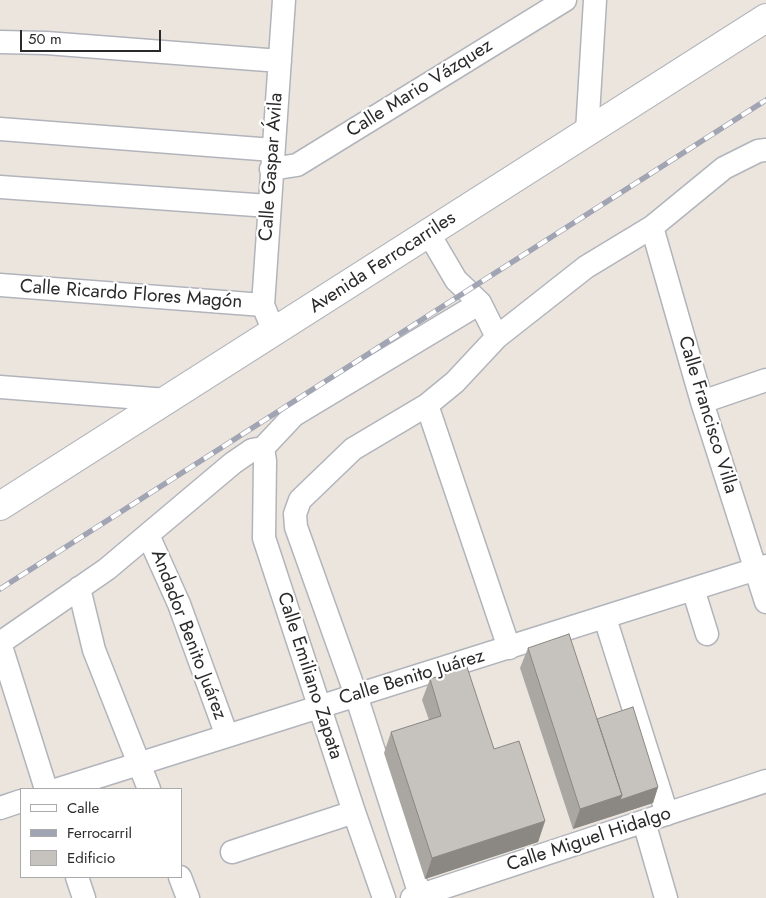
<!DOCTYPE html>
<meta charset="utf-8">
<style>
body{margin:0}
#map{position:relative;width:766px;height:898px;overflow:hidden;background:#ebe5de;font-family:Jost,sans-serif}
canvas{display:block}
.legend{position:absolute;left:20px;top:788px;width:162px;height:90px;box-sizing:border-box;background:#fff;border:1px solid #aaa;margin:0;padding:6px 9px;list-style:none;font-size:15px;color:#2a2a2a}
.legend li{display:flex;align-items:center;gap:10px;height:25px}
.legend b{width:25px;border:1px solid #aaa}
.scale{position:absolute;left:20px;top:30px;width:141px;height:22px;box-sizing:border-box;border:2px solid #2a2a2a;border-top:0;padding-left:6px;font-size:15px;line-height:18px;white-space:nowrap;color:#2a2a2a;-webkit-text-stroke:4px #fff;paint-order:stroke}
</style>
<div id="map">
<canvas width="766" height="898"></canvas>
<ul class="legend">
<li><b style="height:6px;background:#fff"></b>Calle</li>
<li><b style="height:6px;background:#a1a4b2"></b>Ferrocarril</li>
<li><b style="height:14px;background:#c6c2bd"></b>Edificio</li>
</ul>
<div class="scale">50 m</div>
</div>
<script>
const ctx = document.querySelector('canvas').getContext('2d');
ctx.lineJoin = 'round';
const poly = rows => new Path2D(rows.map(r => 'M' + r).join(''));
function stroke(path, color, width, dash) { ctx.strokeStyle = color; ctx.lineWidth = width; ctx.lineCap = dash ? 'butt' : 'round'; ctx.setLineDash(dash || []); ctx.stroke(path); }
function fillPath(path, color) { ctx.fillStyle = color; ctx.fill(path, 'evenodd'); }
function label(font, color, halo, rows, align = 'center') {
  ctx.font = font + ' Jost,sans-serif'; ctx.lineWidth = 4.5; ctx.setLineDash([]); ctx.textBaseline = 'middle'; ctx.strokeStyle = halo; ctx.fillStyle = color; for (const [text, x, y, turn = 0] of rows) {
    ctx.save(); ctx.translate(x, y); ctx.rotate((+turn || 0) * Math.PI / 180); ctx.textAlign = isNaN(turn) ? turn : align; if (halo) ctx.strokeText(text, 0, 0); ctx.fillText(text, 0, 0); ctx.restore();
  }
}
const minor = poly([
 [0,42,46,43,280,61],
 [0,129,273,150],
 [587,132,595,0],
 [271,169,297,165,565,0],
 [0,187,269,206],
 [652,227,702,402,766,602],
 [429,234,456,280,480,303,497,337],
 [0,285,263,305],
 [274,332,263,305,284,0],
 [0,387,167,400],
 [702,402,766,380],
 [427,405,509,648],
 [263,448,265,461,264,538,354,812,384,898],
 [148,535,179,604,227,736],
 [79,588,94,650,149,789],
 [693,589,707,634],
 [605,618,667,814],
 [0,643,107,569,233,463,252,450,263,448,294,415,480,303],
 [0,643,46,789],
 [59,789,766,566],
 [0,808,21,801],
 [644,822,666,898],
 [232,852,354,812],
 [77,877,84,898],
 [180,877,188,898],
 [420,895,356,695,296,527,295,514,300,500,353,449,427,405,455,382,497,337,586,267,652,227,724,168,758,151,766,150],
 [412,898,766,781]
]);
const tertiary = poly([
 [0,506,766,18]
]);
stroke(minor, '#b2b4bc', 25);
stroke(tertiary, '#b2b4bc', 30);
stroke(minor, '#fff', 22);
stroke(tertiary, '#fff', 28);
const rail = poly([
 [0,589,766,100]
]);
stroke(rail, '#a1a4b2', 5.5);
stroke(rail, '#fff', 4, [11]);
fillPath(poly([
 [528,648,597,719,658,787,653,803,573,829,520,668],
 [430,679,494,749,545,821,538,842,425,879,384,753,391,732,429,720,422,700]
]), '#aaa7a3');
fillPath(poly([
 [658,787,653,803,573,829,580,809,622,795],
 [545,821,538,842,425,879,432,858]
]), '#8b8884');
const building = poly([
 [569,634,622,795,580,809,528,648,569,634],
 [467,667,494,749,519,741,545,821,432,858,391,732,441,716,430,679,467,667],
 [633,707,658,787,620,800,622,795,597,719,633,707]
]);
fillPath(building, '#c6c2bd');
stroke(building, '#8b8884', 1);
label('19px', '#2a2a2a', '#fff', [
 ["Calle Mario Vázquez",420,89,-32],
 ["Calle Gaspar Ávila",272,167,-86],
 ["Avenida Ferrocarriles",383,263,-33],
 ["Calle Ricardo Flores Magón",131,295,4],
 ["Calle Francisco Villa",707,415,73],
 ["Andador Benito Juárez",188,635,69],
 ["Calle Emiliano Zapata",309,676,72],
 ["Calle Benito Juárez",412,678,-17],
 ["Calle Miguel Hidalgo",589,840,-18]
]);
</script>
